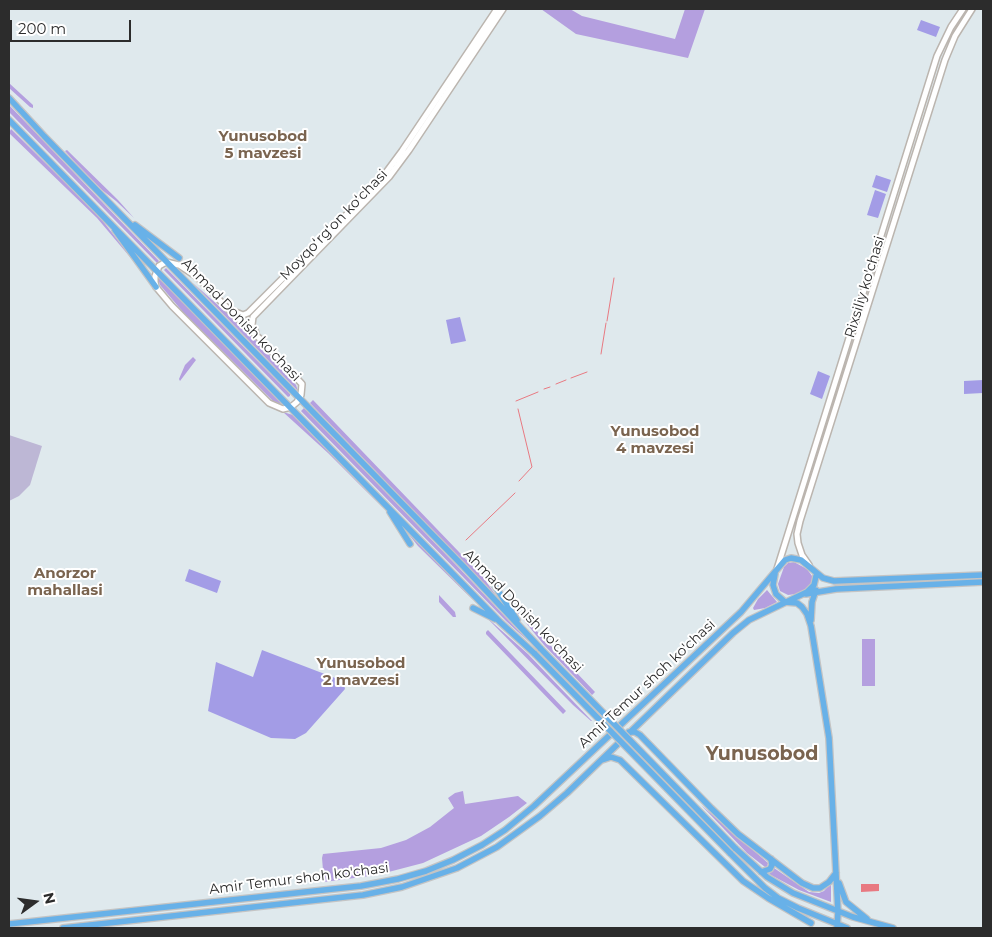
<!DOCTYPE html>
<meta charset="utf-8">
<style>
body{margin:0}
#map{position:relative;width:992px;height:937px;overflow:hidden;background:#dfe9ed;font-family:Montserrat,sans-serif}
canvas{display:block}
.frame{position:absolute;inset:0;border:10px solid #2c2c2c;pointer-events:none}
.north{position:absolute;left:10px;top:877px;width:50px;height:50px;-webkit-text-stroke:4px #fff;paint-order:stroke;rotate:76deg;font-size:14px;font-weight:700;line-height:20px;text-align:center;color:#2c2c2c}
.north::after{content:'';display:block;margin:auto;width:18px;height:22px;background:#2c2c2c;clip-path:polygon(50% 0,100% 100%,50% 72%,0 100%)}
.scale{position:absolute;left:10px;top:20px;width:121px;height:22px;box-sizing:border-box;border:2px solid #2c2c2c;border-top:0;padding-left:6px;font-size:15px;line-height:18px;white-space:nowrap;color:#2c2c2c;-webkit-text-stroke:4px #fff;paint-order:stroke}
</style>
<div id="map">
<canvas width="992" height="937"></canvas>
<div class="frame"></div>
<div class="north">N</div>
<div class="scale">200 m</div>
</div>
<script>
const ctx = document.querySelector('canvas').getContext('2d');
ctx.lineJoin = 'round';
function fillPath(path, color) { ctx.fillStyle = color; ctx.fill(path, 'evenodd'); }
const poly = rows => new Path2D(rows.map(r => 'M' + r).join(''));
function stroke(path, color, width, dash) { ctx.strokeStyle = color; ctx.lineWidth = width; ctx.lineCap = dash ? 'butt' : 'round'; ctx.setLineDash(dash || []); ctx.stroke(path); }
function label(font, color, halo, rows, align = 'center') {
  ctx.font = font + ' Montserrat,sans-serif'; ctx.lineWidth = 4; ctx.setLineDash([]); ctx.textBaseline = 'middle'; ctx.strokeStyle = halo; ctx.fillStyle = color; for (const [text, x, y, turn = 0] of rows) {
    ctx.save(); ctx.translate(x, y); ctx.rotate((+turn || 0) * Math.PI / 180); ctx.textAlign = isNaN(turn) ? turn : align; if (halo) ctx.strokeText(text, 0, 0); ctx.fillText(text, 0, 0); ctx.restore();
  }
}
fillPath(poly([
 [541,9,570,9,582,16,675,39,685,9,705,9,688,58,576,34],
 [9,83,33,105,33,108,30,107,9,88],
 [9,105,106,206,159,261,157,263,9,112],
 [11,129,99,216,141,270,97,218,9,133],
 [67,150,118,200,134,218,116,201,102,190,72,159,65,151],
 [166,268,290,394,290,396,288,397,164,270],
 [157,275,284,405,273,401,183,312,160,285],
 [193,283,246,330,283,370,296,385,298,391],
 [193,357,196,360,180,381,179,379,185,365],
 [313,400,483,577,497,597,310,403],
 [304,408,460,569,530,643,506,621,301,411],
 [283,412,293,415,384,509,328,453],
 [406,531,452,577,473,600,418,546],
 [794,562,807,569,812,576,813,582,808,588,796,594,788,595,780,591,778,584,784,567,788,563],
 [767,590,777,602,765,608,754,610,753,608,758,599],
 [439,595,455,612,456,617,453,617,439,602],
 [509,602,595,692,592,695,544,645],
 [484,615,528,654,592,721,591,721,573,705],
 [488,630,566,711,563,714,486,634,486,632],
 [862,639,875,639,875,686,862,686],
 [463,791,465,804,518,796,527,803,509,817,481,836,423,863,377,875,324,882,322,858,323,854,381,848,406,840,430,827,454,808,448,798,455,793],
 [701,805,768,863,767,867,765,867,747,853],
 [774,868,809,892,819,893,824,891,831,883,831,902,799,890,769,874]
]), '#b49fdf');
fillPath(poly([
 [9,435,42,446,30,485,19,496,9,501]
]), '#bdb7d5');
fillPath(poly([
 [921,20,940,27,936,37,917,30],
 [876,175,891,180,887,192,872,187],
 [875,190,886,194,878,218,867,215],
 [460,317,466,341,451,344,446,320],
 [818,371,830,376,822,399,810,394],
 [983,380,983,393,964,394,964,381],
 [189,569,221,581,217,593,185,581],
 [262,650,343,681,345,689,306,733,295,739,271,738,208,711,216,662,253,677]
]), '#a39ce6');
fillPath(poly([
 [861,884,879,884,879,891,861,892]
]), '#e87981');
stroke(poly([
 [607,321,614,278],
 [601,354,606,323],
 [571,378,587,372],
 [556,384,566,380],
 [544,389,550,387],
 [516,401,538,392],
 [518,409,532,467,519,481],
 [466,540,515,493]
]), '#e87981', 1);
const secondary = poly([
 [166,262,179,265,197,277,236,317,259,338,302,384,301,395,297,402,291,407,283,409,269,403,172,306,156,287,155,282,155,276,159,266,166,262],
 [233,311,243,315,248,313,379,182,402,151,497,9],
 [256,333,252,325,253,317,389,177,409,150,503,9],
 [809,565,802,555,798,543,797,534,800,521,945,60,955,36,972,9],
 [777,569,937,56,951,27,963,9]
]);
const primary = poly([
 [9,98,44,136,463,566,541,649],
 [9,120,500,622,535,654],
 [135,225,179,258],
 [115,230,156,287],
 [390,512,410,544],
 [775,574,773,585,776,594,785,602,797,603,802,607,807,614,811,626,829,738,838,912,837,928],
 [491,580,517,620],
 [806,594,836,589,983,582],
 [473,608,495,619],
 [811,620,812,602,816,590],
 [629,732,635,732,640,735,711,808,738,834,802,883,813,888,820,888,829,882,836,873],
 [602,760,611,757,620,760,743,881,768,898,811,923],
 [735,848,767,877,793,893,853,917,893,928],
 [730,853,765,888,778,898,798,908,847,928],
 [761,872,770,869,772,865,771,859],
 [839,883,846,902,867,919],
 [9,924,361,886,398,879,426,871,453,860,482,845,505,830,534,806,741,612,785,560,791,558,801,560,823,578,834,581,983,575],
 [63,928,363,895,402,887,457,868,497,847,540,816,567,793,733,633,749,620,807,592,814,585,816,576]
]);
stroke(secondary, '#bbb5af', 8);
stroke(primary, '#c4c4c4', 8);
stroke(secondary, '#fff', 5);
stroke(primary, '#68b1e8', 5.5);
const primaryBridge = poly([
 [541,649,735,848],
 [535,654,730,853]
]);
stroke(primaryBridge, '#c4c4c4', 8, []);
stroke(primaryBridge, '#68b1e8', 5.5);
label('14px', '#2c2c2c', '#fff', [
 ["Moyqoʻrgʻon koʻchasi",334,225,-46],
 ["Rixsiliy ko'chasi",865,287,-73],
 ["Ahmad Donish ko'chasi",241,320,46],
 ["Ahmad Donish ko'chasi",523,611,46],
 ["Amir Temur shoh ko'chasi",647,684,-43],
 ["Amir Temur shoh ko'chasi",299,879,-7]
]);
label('bold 15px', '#7a644f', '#fff', [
 ["Yunusobod",263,137],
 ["5 mavzesi",263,154],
 ["Yunusobod",655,432],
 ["4 mavzesi",655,449],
 ["Anorzor",65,574],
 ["mahallasi",65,591],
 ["Yunusobod",361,664],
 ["2 mavzesi",361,681]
]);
label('bold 19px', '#7a644f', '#fff', [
 ["Yunusobod",762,754]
]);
</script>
